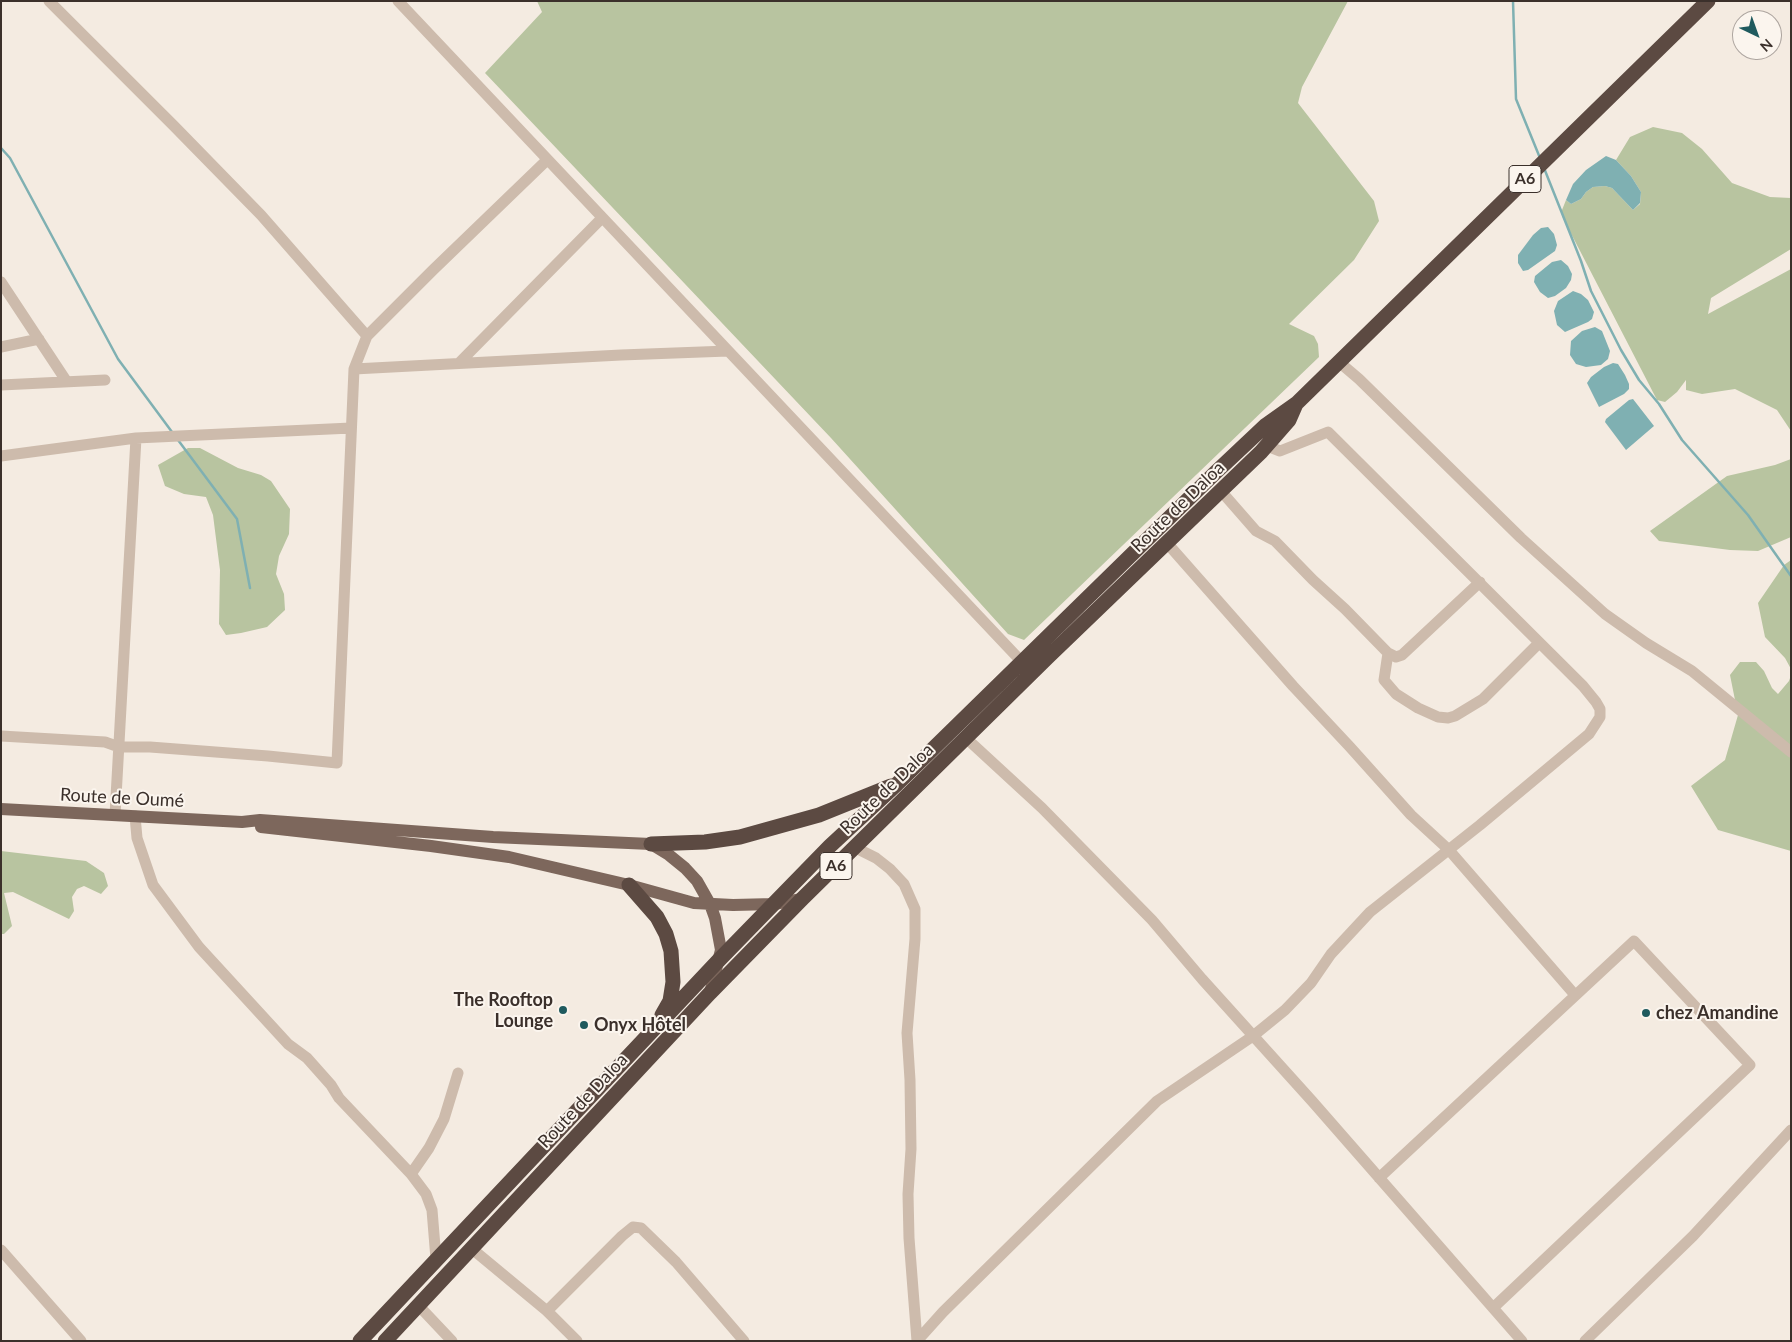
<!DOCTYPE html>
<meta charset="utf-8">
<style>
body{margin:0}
#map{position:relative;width:1792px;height:1342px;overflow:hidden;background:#f4ebe1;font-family:Lato,sans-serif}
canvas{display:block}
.frame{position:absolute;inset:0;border:2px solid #3b302b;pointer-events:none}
.north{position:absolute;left:1732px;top:10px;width:50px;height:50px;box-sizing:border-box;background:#fbf5ee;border:1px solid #aea6a0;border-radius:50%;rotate:138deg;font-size:14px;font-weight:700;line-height:20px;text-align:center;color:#3b302b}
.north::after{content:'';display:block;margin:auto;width:18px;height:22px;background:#1f5a5e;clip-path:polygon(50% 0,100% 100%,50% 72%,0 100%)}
</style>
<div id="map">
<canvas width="1792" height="1342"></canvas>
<div class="frame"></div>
<div class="north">N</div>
</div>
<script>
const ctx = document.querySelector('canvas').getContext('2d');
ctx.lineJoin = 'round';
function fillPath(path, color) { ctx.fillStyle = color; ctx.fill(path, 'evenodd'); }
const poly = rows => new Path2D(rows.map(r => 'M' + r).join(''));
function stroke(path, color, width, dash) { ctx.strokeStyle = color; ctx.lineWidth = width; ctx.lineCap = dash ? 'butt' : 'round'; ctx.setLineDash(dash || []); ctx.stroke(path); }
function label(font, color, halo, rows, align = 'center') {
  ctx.font = font + ' Lato,sans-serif'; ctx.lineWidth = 4; ctx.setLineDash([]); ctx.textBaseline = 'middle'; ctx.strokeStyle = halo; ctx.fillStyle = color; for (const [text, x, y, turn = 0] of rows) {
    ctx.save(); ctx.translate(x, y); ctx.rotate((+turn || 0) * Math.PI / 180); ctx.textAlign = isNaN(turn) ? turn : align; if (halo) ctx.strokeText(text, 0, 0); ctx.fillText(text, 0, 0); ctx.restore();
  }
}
fillPath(poly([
 [537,1,1348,1,1302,87,1298,103,1374,201,1379,221,1354,260,1289,324,1314,336,1318,344,1319,357,1024,640,1008,634,831,438,485,73,542,12],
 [1653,127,1682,133,1702,149,1732,183,1770,197,1791,198,1791,249,1711,298,1708,314,1791,269,1791,431,1777,410,1735,389,1702,394,1686,390,1686,380,1677,392,1665,402,1657,400,1562,216,1562,210,1566,200,1571,204,1581,199,1586,192,1593,187,1605,186,1612,188,1633,210,1640,204,1641,192,1631,176,1616,160,1630,137],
 [188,448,200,448,238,468,261,475,271,481,290,509,289,534,279,556,276,574,284,594,285,610,267,627,241,633,226,635,219,624,220,570,213,515,206,497,184,494,165,486,158,465],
 [1791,459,1791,537,1758,551,1730,550,1659,541,1650,531,1727,476,1775,465],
 [1791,560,1791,669,1785,658,1765,637,1758,603,1784,565],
 [1740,662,1756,662,1764,671,1772,688,1778,694,1789,681,1791,675,1791,851,1718,830,1691,786,1725,760,1738,715,1730,675],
 [1,851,86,861,104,873,108,886,101,894,84,886,77,889,72,897,74,911,69,919,13,892,4,893,12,926,4,934,1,934]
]), '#b8c4a0');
fillPath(poly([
 [1606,156,1616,160,1631,176,1641,192,1640,203,1633,210,1612,188,1605,186,1593,187,1586,192,1581,199,1571,204,1566,200,1573,184,1586,170],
 [1548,227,1554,234,1557,245,1555,251,1528,270,1523,271,1518,263,1518,255,1533,235,1541,228],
 [1561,260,1568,266,1572,274,1571,280,1566,288,1555,296,1548,298,1540,292,1534,282,1535,276,1552,262],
 [1573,291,1581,294,1588,300,1594,312,1592,319,1588,322,1565,332,1557,325,1554,311,1558,301],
 [1595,327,1602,331,1610,351,1608,359,1601,365,1586,367,1576,364,1570,355,1571,341,1582,331],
 [1613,363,1618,364,1625,375,1629,384,1629,389,1624,394,1599,407,1587,383,1591,377,1604,367],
 [1633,399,1654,426,1626,450,1605,422,1606,419,1629,400]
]), '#7fb0b2');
stroke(poly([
 [1513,1,1516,99,1540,158],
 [1,148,10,158,118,359,172,432],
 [1544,168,1581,261,1591,291,1621,350,1639,380,1659,404,1682,440,1748,515,1791,576],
 [178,440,237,519,250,588]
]), '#7fb0b2', 2.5);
stroke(poly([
 [49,1,174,126,261,215,367,336],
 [398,1,1021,661],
 [1,282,67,382],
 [1,347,39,339],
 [1339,362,1359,379,1521,538,1605,614,1646,643,1692,671,1791,752],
 [459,363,602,218],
 [354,369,621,355,728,351],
 [1,385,105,380],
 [1,456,136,438,351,428],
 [1221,491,1256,531,1275,541,1313,580,1345,609,1388,653,1396,657,1402,655,1480,582],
 [1167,543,1293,686,1350,747,1411,815,1449,850,1575,995],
 [1388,653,1384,680,1396,694,1418,708,1438,717,1448,718,1455,716,1483,699,1539,643],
 [1,736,105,742,119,747,150,747,268,756,337,763,354,369,367,336,433,270,547,160],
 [966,738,1042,808,1152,920,1202,979,1312,1101,1522,1341],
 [115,815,136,438],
 [135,816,137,838,153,885,199,947,288,1044,307,1058,331,1085,339,1098,411,1174,426,1194,432,1210,436,1259],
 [854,847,876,858,890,869,904,884,915,909,915,939,907,1033,910,1080,911,1149,908,1194,909,1238,917,1341],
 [411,1174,429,1148,444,1119,458,1073],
 [1379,1178,1634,941,1750,1065,1493,1308],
 [471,1248,547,1311,577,1341],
 [1,1250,81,1341],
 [418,1305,452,1341],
 [547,1311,622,1236,633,1227,641,1228,676,1262,744,1341],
 [917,1341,943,1312,1157,1101,1253,1036,1285,1010,1311,983,1331,954,1370,912,1480,825,1589,734,1600,717,1600,709,1596,702,1583,686,1328,432,1280,451,1267,446],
 [1585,1341,1693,1236,1791,1130]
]), '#cdbbac', 11);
stroke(poly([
 [1,809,242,822,260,820,493,837,651,844,669,855,685,868,697,881,710,904,715,918,721,950,710,993],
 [261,827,431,846,509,857,629,885,694,903,733,905,774,904,802,899]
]), '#7d675c', 12);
stroke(poly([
 [651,844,705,842,740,837,819,815,891,786],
 [629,885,657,917,666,934,671,951,673,982,670,1001,662,1015],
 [360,1341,719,960,830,846,897,784,1216,472,1266,425,1297,403,1708,1],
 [385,1341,710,993,802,899,1048,657,1261,452,1289,420,1296,404]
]), '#5c4a42', 15);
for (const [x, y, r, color] of [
 [563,1010,5,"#1f5a5e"],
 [1646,1013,5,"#1f5a5e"],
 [584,1025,5,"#1f5a5e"]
]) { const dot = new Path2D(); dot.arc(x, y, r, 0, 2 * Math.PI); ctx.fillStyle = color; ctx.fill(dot); stroke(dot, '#fbf5ee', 2); }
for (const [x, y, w] of [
 [1525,179,32],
 [836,866,32]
]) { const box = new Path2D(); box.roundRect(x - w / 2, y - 13.5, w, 27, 4); ctx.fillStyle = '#fbf5ee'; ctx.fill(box); stroke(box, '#3b302b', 1); }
label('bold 16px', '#3b302b', null, [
 ["A6",1525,179],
 ["A6",836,866]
]);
label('18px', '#3b302b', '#fbf5ee', [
 ["Route de Daloa",1178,507,-44],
 ["Route de Daloa",887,789,-44],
 ["Route de Oumé",122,798,3],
 ["Route de Daloa",583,1101,-47]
]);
label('bold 18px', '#3b302b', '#fbf5ee', [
 ["The Rooftop",553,1000,"right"],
 ["Lounge",553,1021,"right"],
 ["chez Amandine",1656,1013],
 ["Onyx Hôtel",594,1025]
], 'left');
</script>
